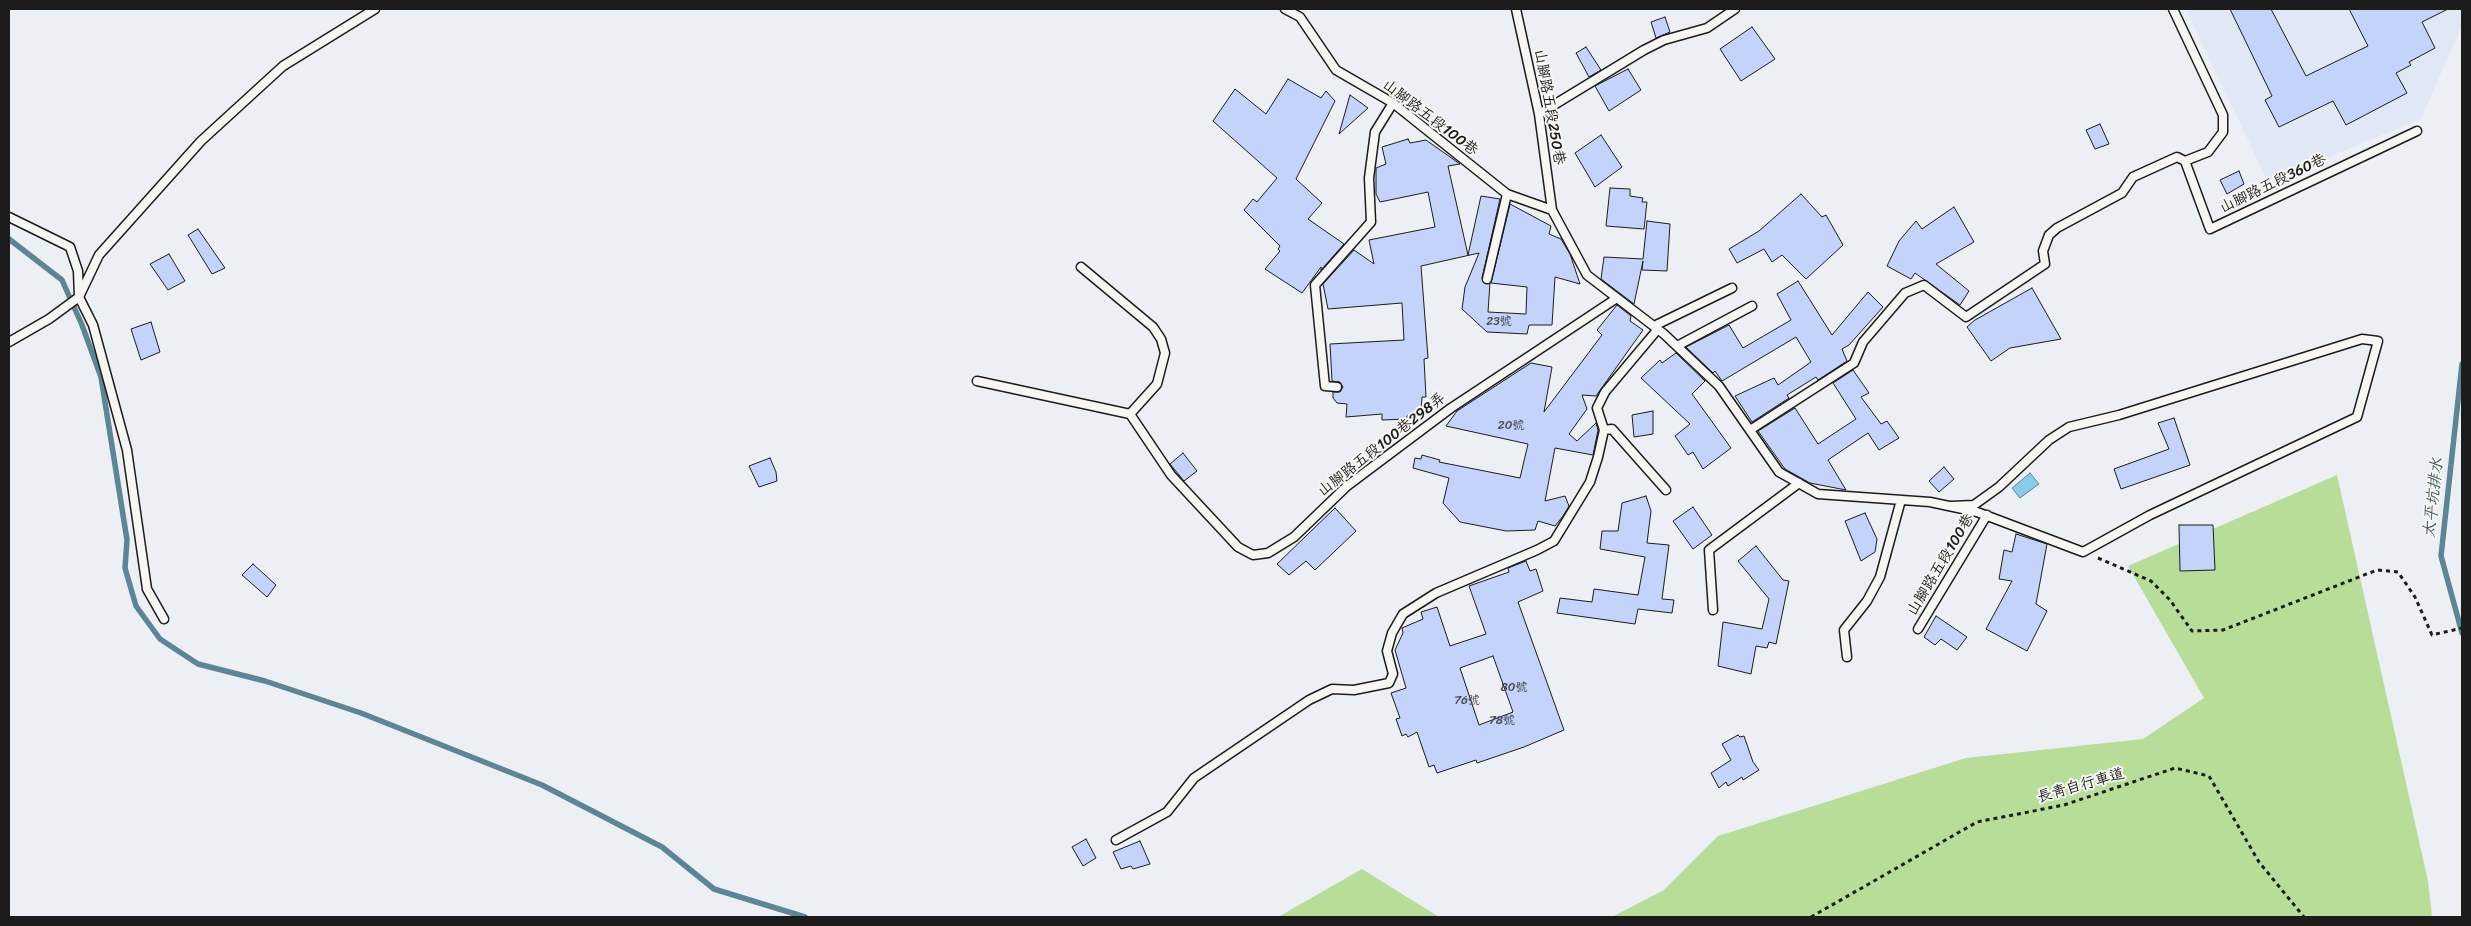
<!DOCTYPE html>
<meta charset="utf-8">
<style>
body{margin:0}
#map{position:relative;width:2471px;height:926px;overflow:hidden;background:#eceff3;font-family:Sriracha,sans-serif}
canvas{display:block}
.frame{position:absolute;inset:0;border:10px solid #1c1c1c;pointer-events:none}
</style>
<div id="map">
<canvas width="2471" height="926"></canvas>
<div class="frame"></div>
</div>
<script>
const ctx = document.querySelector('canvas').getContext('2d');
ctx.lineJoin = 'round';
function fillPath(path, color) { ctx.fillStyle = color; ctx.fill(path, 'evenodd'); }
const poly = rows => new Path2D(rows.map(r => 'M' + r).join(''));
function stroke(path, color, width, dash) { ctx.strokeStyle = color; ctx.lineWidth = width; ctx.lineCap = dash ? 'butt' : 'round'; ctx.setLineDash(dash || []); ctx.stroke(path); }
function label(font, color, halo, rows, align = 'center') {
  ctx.font = font + ' Sriracha,"LXGW WenKai TC",sans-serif'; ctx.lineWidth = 4; ctx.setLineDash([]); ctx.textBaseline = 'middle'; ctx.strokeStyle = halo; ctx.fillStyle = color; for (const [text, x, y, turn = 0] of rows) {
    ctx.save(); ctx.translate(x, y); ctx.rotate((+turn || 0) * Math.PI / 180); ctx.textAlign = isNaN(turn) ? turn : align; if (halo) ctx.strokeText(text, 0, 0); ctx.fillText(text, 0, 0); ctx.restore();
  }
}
fillPath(poly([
 [2186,9,2462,9,2462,25,2421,119,2268,182]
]), '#e0e7f5');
fillPath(poly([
 [2337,475,2428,881,2432,917,1612,917,1664,890,1718,836,1966,758,2143,739,2204,698,2128,566],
 [1362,869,1439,917,1278,917]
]), '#b7dd99');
const water = poly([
 [2030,473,2039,484,2020,498,2012,488,2030,473]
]);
fillPath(water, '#87cbe8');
stroke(water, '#5c8596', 1);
stroke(poly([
 [9,239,62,280,82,325,101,377,127,540,125,568,136,606,160,639,198,664,265,681,361,713,542,785,662,847,714,889,805,917],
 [2462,364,2441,556,2462,633]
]), '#5c8596', 5.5);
const building = poly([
 [2230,9,2271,9,2306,76,2368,46,2349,9,2448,9,2422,22,2435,48,2409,62,2411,65,2396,73,2407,93,2346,125,2333,101,2279,127,2265,100,2272,96,2230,9],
 [1665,17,1670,32,1656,38,1651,22,1665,17],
 [1752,27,1775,59,1741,81,1720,49,1752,27],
 [1586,47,1601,70,1589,77,1576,53,1586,47],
 [1628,69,1641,90,1609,111,1595,86,1628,69],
 [1288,79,1321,98,1326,91,1335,101,1296,179,1322,203,1308,219,1344,244,1321,270,1321,267,1302,293,1265,269,1280,251,1278,249,1280,246,1244,210,1253,199,1257,202,1277,178,1213,121,1235,89,1266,114,1288,79],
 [1350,95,1368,108,1339,134,1350,95],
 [2100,124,2109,144,2095,149,2086,130,2100,124],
 [1601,135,1622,167,1595,187,1575,153,1601,135],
 [1408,139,1410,143,1426,140,1460,164,1448,166,1468,255,1481,196,1500,199,1482,278,1484,283,1490,283,1488,312,1526,314,1527,287,1491,283,1510,204,1551,226,1549,234,1561,239,1570,254,1580,284,1555,277,1552,325,1529,325,1527,334,1487,332,1462,309,1465,287,1479,253,1421,266,1428,358,1424,359,1426,397,1422,397,1421,414,1407,416,1407,419,1382,420,1382,414,1346,417,1347,404,1337,403,1333,398,1333,392,1340,392,1343,387,1340,382,1332,381,1330,344,1404,340,1402,303,1328,309,1323,284,1354,250,1374,264,1369,240,1435,227,1428,192,1380,202,1376,194,1376,168,1386,164,1382,147,1408,139],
 [2239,171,2244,184,2227,194,2220,180,2239,171],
 [1610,188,1630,189,1630,196,1643,198,1642,202,1647,202,1644,229,1606,226,1610,188],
 [1801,194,1822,217,1826,215,1843,245,1806,279,1782,255,1772,262,1764,249,1737,263,1729,249,1759,231,1801,194],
 [1954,207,1974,242,1936,264,1969,291,1960,305,1915,273,1911,279,1887,266,1899,241,1916,221,1922,229,1954,207],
 [1647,221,1670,224,1667,271,1642,270,1643,261,1634,304,1601,279,1604,257,1643,259,1647,221],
 [198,229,225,268,212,274,188,235,198,229],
 [169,254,185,281,168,290,150,264,169,254],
 [1798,281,1832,335,1868,292,1883,307,1849,345,1842,349,1847,361,1818,380,1816,377,1787,395,1789,398,1752,422,1735,396,1774,378,1778,385,1811,362,1796,337,1722,381,1715,371,1713,373,1686,347,1729,325,1743,348,1791,320,1777,294,1798,281],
 [2032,288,2061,339,2010,348,1991,361,1967,327,1975,320,2032,288],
 [1617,305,1631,316,1630,321,1643,330,1596,396,1582,395,1587,409,1569,434,1577,441,1596,423,1598,430,1593,455,1555,448,1545,501,1565,496,1569,506,1563,516,1555,526,1538,521,1535,530,1506,531,1460,522,1443,503,1449,478,1413,468,1415,458,1421,459,1422,455,1440,460,1439,462,1520,478,1528,444,1446,426,1457,411,1531,363,1552,367,1544,412,1602,335,1597,330,1617,305],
 [151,322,160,352,141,360,131,329,151,322],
 [1676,353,1705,381,1692,394,1731,448,1703,469,1693,452,1688,455,1675,436,1690,424,1641,378,1660,360,1662,363,1676,353],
 [1853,370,1869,393,1861,397,1881,424,1887,421,1899,438,1879,450,1868,433,1828,460,1846,490,1810,483,1785,469,1758,431,1795,408,1818,444,1856,419,1833,383,1853,370],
 [1653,411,1653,434,1634,437,1632,415,1653,411],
 [2174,418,2190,465,2121,489,2114,469,2169,449,2158,423,2174,418],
 [1183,453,1197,471,1184,481,1170,464,1183,453],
 [770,458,776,472,777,481,759,487,749,466,770,458],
 [1944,467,1954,479,1939,492,1929,481,1944,467],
 [1646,496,1651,511,1647,543,1669,545,1662,599,1674,600,1672,613,1638,609,1635,624,1557,613,1560,598,1592,602,1594,589,1638,595,1645,557,1600,549,1602,531,1618,531,1622,503,1646,496],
 [1693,507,1712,535,1693,549,1673,521,1693,507],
 [1335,508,1356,531,1315,570,1306,561,1289,575,1277,564,1335,508],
 [1865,513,1877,539,1875,552,1861,561,1845,521,1865,513],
 [2179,525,2213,525,2215,570,2180,571,2179,525],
 [2016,534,2047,544,2036,604,2047,611,2027,651,1986,629,2012,581,1999,579,2004,550,2012,552,2016,534],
 [1756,546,1783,580,1789,581,1776,644,1769,642,1767,648,1756,646,1751,674,1718,666,1723,622,1762,629,1769,599,1738,561,1756,546],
 [1526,561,1530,571,1536,569,1543,591,1518,602,1564,730,1524,747,1477,763,1476,760,1437,773,1434,765,1429,767,1417,732,1408,737,1406,734,1402,736,1396,719,1400,718,1391,693,1406,688,1395,650,1403,633,1402,628,1423,619,1421,612,1437,607,1450,646,1486,634,1469,586,1509,572,1508,568,1526,561],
 [1493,656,1513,712,1479,725,1460,668,1493,656],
 [253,564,276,585,267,597,242,575,253,564],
 [1936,616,1967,637,1957,650,1941,639,1935,645,1924,637,1936,616],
 [1738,735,1740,737,1744,736,1753,762,1759,770,1743,780,1742,777,1728,786,1726,782,1719,788,1711,773,1731,760,1722,744,1738,735],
 [1086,839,1096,858,1083,866,1072,847,1086,839],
 [1140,841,1150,864,1133,869,1131,866,1121,869,1113,852,1140,841]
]);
fillPath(building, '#c3d3f9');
stroke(building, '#1c1c1c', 1);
const service = poly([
 [1285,9,1300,17,1336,70,1393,103,1507,194,1552,210],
 [1516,9,1539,114,1552,210,1587,275,1664,334,1719,386,1779,472,1818,494,1930,502,1977,512,2083,552,2150,515,2357,417,2378,341,2362,339,2119,415,2069,427,2049,440,1999,487,1974,505,1951,506],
 [2173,9,2223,115,2223,132,2208,152,2185,161,2210,229,2417,131],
 [1539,114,1644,50,1664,40,1707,28,1735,9],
 [9,217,70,247,78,271,79,297,93,325,127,450,147,589,164,619],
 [1081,267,1153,327,1161,339,1165,353,1157,384,1130,414],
 [1487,279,1507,194],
 [1654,326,1732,288],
 [9,342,49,319,79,297,99,255,201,141,283,66,375,9],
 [1677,346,1752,306],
 [977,381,1130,414,1171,475,1238,547,1253,555,1268,553,1294,537,1347,486,1451,408,1617,298],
 [1337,387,1325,386,1315,285,1371,222,1369,178,1375,132,1393,103],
 [1604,430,1612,429,1666,490],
 [1750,430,1854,363,1863,342,1905,293,1924,285,1966,317,2045,264,2043,251,2049,235,2057,228,2122,193,2133,177,2177,157,2185,161],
 [1713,610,1709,550,1799,483],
 [1918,629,1987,515],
 [1847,657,1844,630,1867,601,1880,577,1901,500],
 [1116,840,1167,812,1194,778,1309,700,1332,689,1354,690,1389,683,1393,674,1387,651,1392,633,1403,614,1436,593,1537,550,1554,541,1590,482,1598,457,1604,430,1597,408,1605,392,1658,329]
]);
stroke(service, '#1c1c1c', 11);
stroke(poly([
 [2098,558,2151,581,2170,600,2192,631,2223,630,2377,570,2398,572,2415,597,2432,635,2462,628],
 [1811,917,1977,822,2064,805,2175,768,2209,776,2259,862,2304,917]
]), '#1c1c1c', 3, [4, 4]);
stroke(service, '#f6f6f2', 8);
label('12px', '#464a53', null, [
 ["23號",1499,322],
 ["20號",1511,426],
 ["80號",1514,688],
 ["76號",1467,701],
 ["78號",1502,721]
]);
label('15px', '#1c1c1c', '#f6f6f2', [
 ["山腳路五段250巷",1549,107,80],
 ["山腳路五段100巷",1430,118,37],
 ["山腳路五段360巷",2273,184,-26],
 ["山腳路五段100巷298弄",1382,445,-38],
 ["山腳路五段100巷",1941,565,-59],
 ["長青自行車道",2081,786,-16]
]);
label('italic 16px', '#415963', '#f6f6f2', [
 ["太平坑排水",2434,498,-84]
]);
</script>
